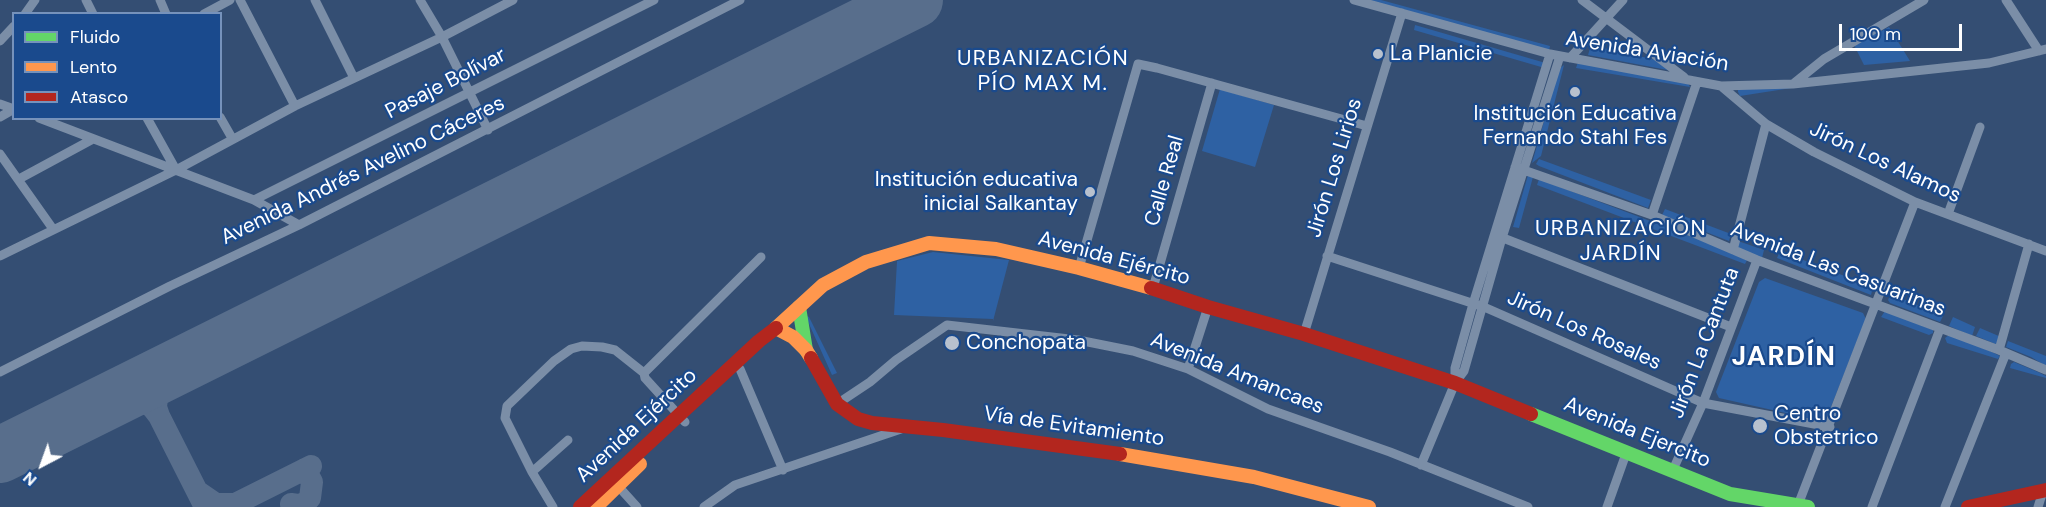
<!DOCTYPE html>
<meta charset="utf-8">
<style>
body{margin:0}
#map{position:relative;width:2046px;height:507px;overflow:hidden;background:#344e73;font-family:"DM Sans",sans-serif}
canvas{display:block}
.legend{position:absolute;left:12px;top:12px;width:210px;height:108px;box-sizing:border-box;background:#1a4a8d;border:2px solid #7692bb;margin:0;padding:8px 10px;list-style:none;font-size:18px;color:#fff}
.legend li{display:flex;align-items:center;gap:12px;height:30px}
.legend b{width:30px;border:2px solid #7692bb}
.north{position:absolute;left:12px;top:435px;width:60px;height:60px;-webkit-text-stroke:4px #1a4a8d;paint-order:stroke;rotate:221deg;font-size:16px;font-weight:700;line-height:24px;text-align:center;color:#fff}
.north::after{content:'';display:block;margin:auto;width:21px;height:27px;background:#fff;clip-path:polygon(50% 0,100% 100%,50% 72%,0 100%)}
.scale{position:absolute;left:1839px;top:24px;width:123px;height:27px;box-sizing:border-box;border:3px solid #fff;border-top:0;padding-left:8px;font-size:18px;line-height:21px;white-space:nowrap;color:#fff;-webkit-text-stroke:4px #1a4a8d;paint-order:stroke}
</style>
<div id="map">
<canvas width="2046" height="507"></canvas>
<ul class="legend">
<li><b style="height:8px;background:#63d668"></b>Fluido</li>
<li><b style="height:8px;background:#ff974d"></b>Lento</li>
<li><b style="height:8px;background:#b3261e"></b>Atasco</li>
</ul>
<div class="north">N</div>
<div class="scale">100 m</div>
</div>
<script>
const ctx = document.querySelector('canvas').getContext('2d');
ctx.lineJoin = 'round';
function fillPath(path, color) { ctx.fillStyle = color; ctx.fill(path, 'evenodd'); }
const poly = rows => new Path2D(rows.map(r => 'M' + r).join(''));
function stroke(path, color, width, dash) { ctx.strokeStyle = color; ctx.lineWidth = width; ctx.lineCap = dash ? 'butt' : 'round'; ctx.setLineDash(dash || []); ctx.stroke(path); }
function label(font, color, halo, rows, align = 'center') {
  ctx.font = font + ' "DM Sans",sans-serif'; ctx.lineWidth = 4.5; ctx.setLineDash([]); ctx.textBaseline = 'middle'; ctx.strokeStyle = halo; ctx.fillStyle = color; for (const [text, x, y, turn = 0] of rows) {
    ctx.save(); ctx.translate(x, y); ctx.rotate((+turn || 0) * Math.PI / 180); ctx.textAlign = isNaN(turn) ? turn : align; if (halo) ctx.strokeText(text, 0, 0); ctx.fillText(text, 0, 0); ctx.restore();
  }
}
fillPath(poly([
 [1364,0,1381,0,1550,46,1549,51],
 [1415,25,1549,64,1548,69,1414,30],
 [1889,27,1910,61,1864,65,1854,45],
 [1591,45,1656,60,1673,71,1588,55],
 [1578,62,1688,83,1690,87,1576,68],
 [1564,65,1541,156,1532,163,1559,69],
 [1798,87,1740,96,1738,92,1738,89],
 [1220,89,1274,105,1255,167,1202,151],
 [1539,159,1651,200,1648,208,1539,166,1536,164],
 [1528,175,1533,177,1519,228,1513,227],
 [1539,179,1748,258,1745,264,1537,185],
 [1665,209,1731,234,1729,241,1662,215],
 [1738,241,1764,250,1762,258,1735,249],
 [1780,251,1873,287,1871,295,1777,258],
 [933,252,1009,260,993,321,993,319,894,315,897,261],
 [1765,278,1863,313,1866,319,1827,417,1821,421,1719,398,1716,392,1759,282],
 [1890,295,1894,295,1943,316,1940,322,1890,303,1888,300],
 [1885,311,1933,330,1933,333,1929,335,1881,317],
 [805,315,809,317,837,373,832,375],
 [1953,317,1975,327,1972,336,1949,326],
 [1980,328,2001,337,1998,345,1976,336],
 [1949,335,1978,345,2000,356,1998,359,1947,343,1945,338],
 [2008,341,2046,356,2046,366,2031,357,2006,347],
 [2014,362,2038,372,2046,376,2046,378,2010,368,2011,364]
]), '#2e61a3');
stroke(poly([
 [171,370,158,388,156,407,159,416,205,507],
 [112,399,140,400,152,407,159,416],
 [197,491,216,504,235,504,311,466],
 [291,504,298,505,305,503,310,498,312,482,305,469]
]), '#586e8c', 22);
stroke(poly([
 [0,455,915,0]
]), '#586e8c', 56);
stroke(poly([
 [86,0,93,14],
 [160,0,166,14],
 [240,0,295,106],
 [315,0,354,78],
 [420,0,442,37,488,130],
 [1354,0,1550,54,1721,86,1793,84,1989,63,2046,49],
 [1582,0,1684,77],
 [2006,0,2039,51],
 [25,14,35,0],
 [204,14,230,0],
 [0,41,14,26],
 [1570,58,1623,0],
 [1793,84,1824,59,1924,0],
 [1721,86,1766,124,1814,152,1915,202,2046,251],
 [0,104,14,109],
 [0,117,14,109],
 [220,117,232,138],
 [39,118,254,200,299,225],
 [147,118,176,170],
 [0,154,53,229],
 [1515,167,1652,215,1757,260,1999,350,2046,370],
 [19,179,93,139],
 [254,200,654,0],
 [1948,214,1980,127],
 [1652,215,1697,82],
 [1498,236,1731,327],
 [1733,250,1766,124],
 [0,256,176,170,295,106,442,37,513,0],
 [1327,256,1484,307,1703,403,1830,427],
 [1079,268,1138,64,1157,68,1367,126],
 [1153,288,1212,83],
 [1304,334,1402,13],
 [1999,350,2029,244],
 [740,369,783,470],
 [1188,369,1208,307],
 [0,372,170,286,299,225,740,0],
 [1455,383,1455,368,1473,304,1550,54],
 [837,404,870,382,896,360,947,325,1078,340,1133,351,1188,369,1268,409,1390,452,1528,507],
 [685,422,645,378,644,373,761,257],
 [1421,465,1455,383,1464,371,1502,238,1560,56],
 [532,472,568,440],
 [1672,472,1703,403,1757,260],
 [618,486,637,507],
 [1798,505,1915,202],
 [553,507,532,472,505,418,507,406,554,361,571,349,582,346,602,347,615,350,644,373],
 [704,507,735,485,901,429],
 [1607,507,1627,451],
 [1872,507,1940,329],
 [1945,507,2006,353],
 [2038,507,2043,491]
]), '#7b8ea7', 9);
stroke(poly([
 [799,307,806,350],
 [1531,414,1730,494,1808,507]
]), '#63d668', 14);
stroke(poly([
 [811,358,806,350,793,337,776,328,823,285,866,262,929,243,996,249,1079,268,1151,288],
 [1120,454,1254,477,1369,507],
 [596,507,640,464]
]), '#ff974d', 14);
stroke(poly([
 [1151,288,1208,307,1304,334,1455,383,1531,414],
 [811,358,837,404,858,419,872,423,943,430,1120,454],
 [580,507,759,341,776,328],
 [1968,507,2046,490]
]), '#b3261e', 14);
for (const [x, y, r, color] of [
 [1378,54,6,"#b8c1ce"],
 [1575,92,6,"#b8c1ce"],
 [1090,192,6,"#b8c1ce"],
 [952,343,8,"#b8c1ce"],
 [1760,426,8,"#b8c1ce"]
]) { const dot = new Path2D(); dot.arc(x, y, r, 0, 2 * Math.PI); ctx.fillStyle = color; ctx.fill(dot); stroke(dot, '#1a4a8d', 2); }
label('21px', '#fff', '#1a4a8d', [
 ["Avenida Aviación",1647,52,9],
 ["Pasaje Bolívar",446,84,-27],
 ["Jirón Los Alamos",1885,163,25],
 ["Jirón Los Lirios",1335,168,-73],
 ["Avenida Andrés Avelino Cáceres",363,171,-26],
 ["Calle Real",1165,181,-74],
 ["Avenida Ejército",1114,259,15],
 ["Avenida Las Casuarinas",1838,270,21],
 ["Jirón Los Rosales",1584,331,24],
 ["Jirón La Cantuta",1705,343,-69],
 ["Avenida Amancaes",1237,374,22],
 ["Avenida Ejército",637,426,-43],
 ["Vía de Evitamiento",1074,427,8],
 ["Avenida Ejercito",1637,433,22]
]);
label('21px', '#fff', '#1a4a8d', [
 ["La Planicie",1390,54],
 ["Institución Educativa",1575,114,"center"],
 ["Fernando Stahl Fes",1575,138,"center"],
 ["Institución educativa",1078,180,"right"],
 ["inicial Salkantay",1078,204,"right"],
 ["Conchopata",966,343],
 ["Centro",1774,414],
 ["Obstetrico",1774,438]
], 'left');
ctx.letterSpacing = '1.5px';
label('22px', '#fff', '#1a4a8d', [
 ["URBANIZACIÓN",1043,59],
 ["PÍO MAX M.",1043,84],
 ["URBANIZACIÓN",1621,229],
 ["JARDÍN",1621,254]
]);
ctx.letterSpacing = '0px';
ctx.letterSpacing = '1.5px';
label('bold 27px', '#fff', '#1a4a8d', [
 ["JARDÍN",1784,358]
]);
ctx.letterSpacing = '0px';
</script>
